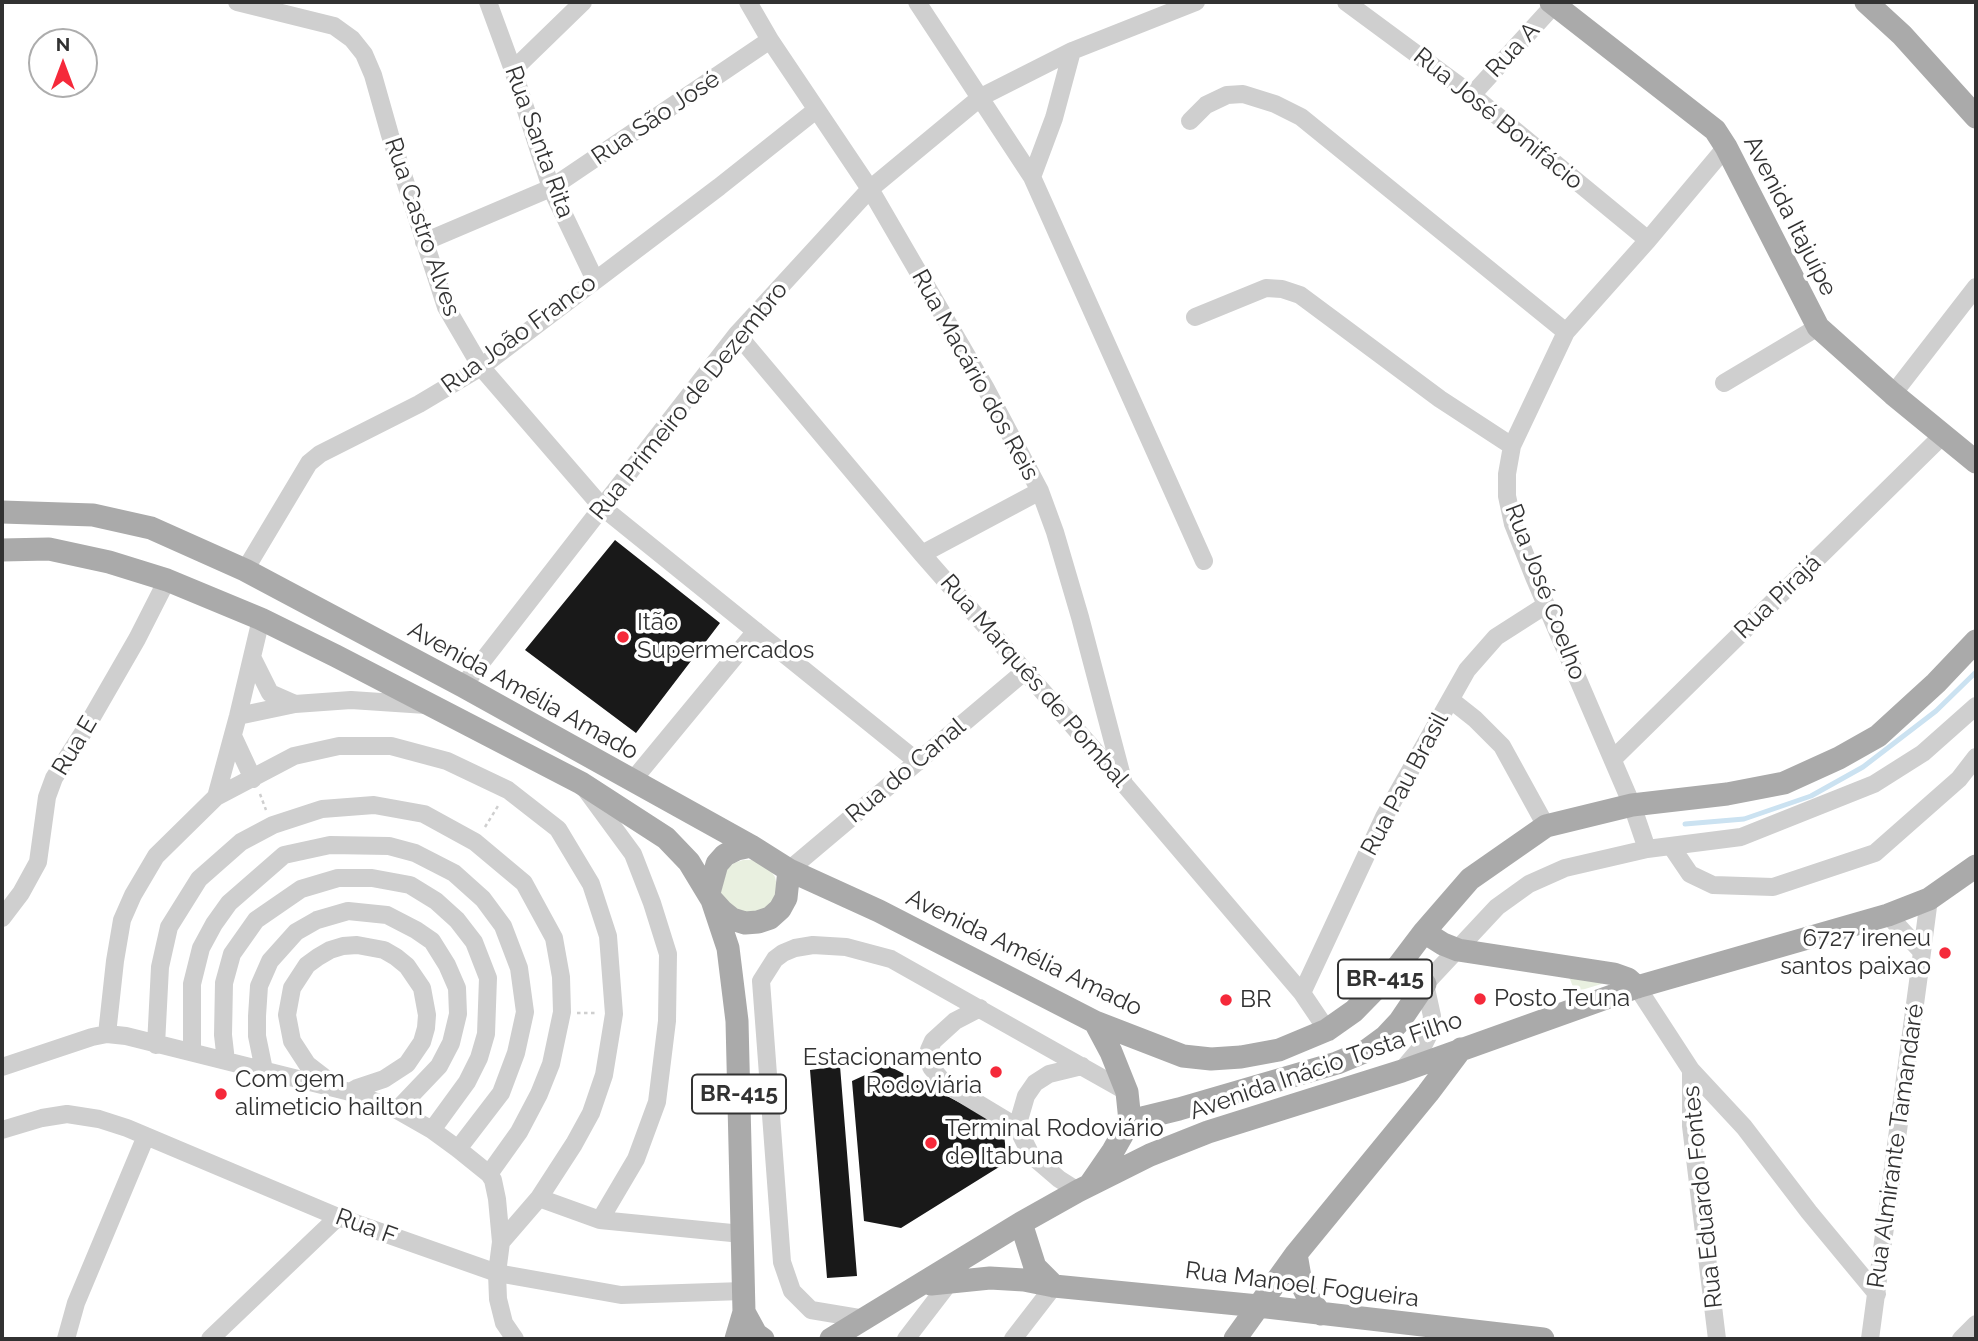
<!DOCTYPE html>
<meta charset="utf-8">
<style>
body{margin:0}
#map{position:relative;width:1978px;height:1341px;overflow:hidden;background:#fff;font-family:Raleway,sans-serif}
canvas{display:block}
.frame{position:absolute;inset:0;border:4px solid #323232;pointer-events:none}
.north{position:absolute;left:28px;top:28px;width:70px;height:70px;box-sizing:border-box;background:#fff;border:2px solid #adadad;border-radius:50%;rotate:0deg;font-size:19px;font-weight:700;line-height:28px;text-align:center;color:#323232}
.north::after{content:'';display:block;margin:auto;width:24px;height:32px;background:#f5293a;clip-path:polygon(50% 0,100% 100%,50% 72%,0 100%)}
</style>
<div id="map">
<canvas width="1978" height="1341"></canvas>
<div class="frame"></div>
<div class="north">N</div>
</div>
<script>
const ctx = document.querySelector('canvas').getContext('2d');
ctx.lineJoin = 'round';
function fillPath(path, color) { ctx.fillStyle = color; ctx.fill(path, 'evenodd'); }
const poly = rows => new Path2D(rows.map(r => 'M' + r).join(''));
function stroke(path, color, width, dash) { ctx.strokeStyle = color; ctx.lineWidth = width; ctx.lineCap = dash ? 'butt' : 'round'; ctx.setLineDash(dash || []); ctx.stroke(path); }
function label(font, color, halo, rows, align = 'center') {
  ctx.font = font + ' Raleway,sans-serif'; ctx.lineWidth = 7; ctx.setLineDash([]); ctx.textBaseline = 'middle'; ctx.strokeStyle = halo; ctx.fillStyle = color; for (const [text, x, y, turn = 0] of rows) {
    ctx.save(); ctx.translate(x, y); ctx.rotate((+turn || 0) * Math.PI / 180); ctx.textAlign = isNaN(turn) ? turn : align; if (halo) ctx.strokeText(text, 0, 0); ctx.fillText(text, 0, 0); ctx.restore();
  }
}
fillPath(poly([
 [743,860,752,860,769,868,775,877,777,886,776,896,764,911,738,914,720,895,727,869,734,863],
 [1568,974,1618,979,1575,992]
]), '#e9f0e0');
stroke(poly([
 [1685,824,1744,819,1811,796,1863,767,1936,711,1976,672]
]), '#cbe2f1', 5);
fillPath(poly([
 [615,540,720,623,636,733,525,650],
 [887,1065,1003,1125,1007,1162,901,1228,864,1221,852,1081],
 [840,1066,857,1276,827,1278,810,1070]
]), '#191919');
stroke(poly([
 [260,794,266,810],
 [485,827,498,806],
 [577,1013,595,1013]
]), '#cfcfcf', 2.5, [3.5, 3.5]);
stroke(poly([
 [237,2,334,26,352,39,364,54,373,75,390,135,446,307,481,367,602,507,918,762],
 [488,2,513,70,551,188,595,280],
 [748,2,770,40,870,189,985,387,1040,491,1055,532,1080,617,1123,780],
 [917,2,1032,177,1204,561],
 [1346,2,1472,95,1648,240],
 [513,70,583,2],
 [1472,95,1554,5],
 [1190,121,1206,105,1227,95,1243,94,1275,104,1301,117,1566,332],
 [1032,177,1054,118,1072,51],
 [424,242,551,188,770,40],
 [1195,317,1266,288,1282,289,1300,295,1440,399,1512,446],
 [737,334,922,554,1124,784,1302,993,1327,1030],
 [1724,383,1818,327],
 [1893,394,1976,287],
 [922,554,1040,491],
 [245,570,309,463,320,454,419,404,481,367,719,187,816,110],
 [252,657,270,693,295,704],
 [463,686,737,334,870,189,981,97,1072,51,1196,2],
 [1451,700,1475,719,1502,746,1546,826],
 [238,716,295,704,351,700,426,705],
 [233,736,253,779],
 [1613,759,1943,435],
 [633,780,756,631],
 [586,790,633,854,652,903,668,954,667,1021,657,1102,636,1159,600,1220],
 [216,797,294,756,339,746,391,746,447,761,508,790,558,829,591,884,608,936,614,1014,604,1075,591,1113,574,1144,539,1198,501,1242],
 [1671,846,1690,874,1713,885,1773,887,1875,853,1959,779,1976,757],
 [1647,849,1632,805,1534,577,1513,524,1507,496,1507,474,1512,446,1566,332,1648,240,1726,147],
 [789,870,1024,672],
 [1888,915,1922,952,1929,899],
 [2,918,21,893,38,862,47,797,54,778,84,731,137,639,167,580],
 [1637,987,1691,1070,1691,1126,1717,1339],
 [1302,993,1384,817,1467,670,1496,637,1546,605],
 [980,1008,955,1021,933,1041,929,1050,931,1067,944,1083,1017,1127],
 [107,1034,115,961,122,920,133,895,156,856,216,797,238,716,261,619],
 [156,1045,160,967,169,927,199,879,241,842,273,825,322,809,374,805,424,814,475,842,524,883,554,938,561,977,562,1012,551,1064,539,1094,519,1132,489,1174],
 [192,1052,192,984,201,948,214,924,229,903,284,855,330,845,389,846,415,853,454,873,483,899,503,926,519,968,525,1012,516,1053,501,1093,458,1149],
 [226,1061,223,1035,224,983,232,954,256,920,301,889,338,878,372,878,410,885,436,901,457,920,474,942,488,978,486,1034,479,1058,467,1082,432,1130],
 [2,1067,92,1037,107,1034,126,1036,350,1092,397,1110,432,1130,458,1149,489,1174,493,1180,497,1199,501,1242,497,1273,498,1299,504,1323,515,1339],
 [264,1070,257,1036,257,1016,259,986,270,961,296,932,317,920,348,911,387,915,416,930,432,941,447,965,457,988,458,1014,451,1043,439,1066,397,1110],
 [1402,1070,1424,1044,1430,1032,1432,1016,1425,984,1497,907,1529,884,1565,868,1647,849,1741,837,1874,784,1923,753,1976,706],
 [1691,1070,1744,1127,1809,1212,1877,1294],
 [332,1085,329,1081,307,1064,292,1041,287,1015,292,988,307,965,318,957,330,950,343,946,357,945,384,950,396,957,407,966,422,988,427,1015,426,1028,422,1042,407,1064,384,1079,357,1088,350,1092],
 [2,1130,42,1118,67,1114,99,1119,127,1128,338,1217,497,1273,621,1295,743,1291],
 [1078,1191,1059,1179,1031,1155,1017,1127,1026,1096,1035,1083,1049,1074,1082,1066],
 [539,1198,600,1220,742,1234],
 [865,1319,811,1310,792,1291,782,1262,761,981,775,959,783,953,795,948,813,945,846,947,891,959,1127,1092],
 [66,1339,76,1303,146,1136],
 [210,1339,338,1217],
 [906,1339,949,1283],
 [1013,1339,1054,1286],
 [1870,1339,1922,952],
 [1961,1339,1976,1324]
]), '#cfcfcf', 18);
stroke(poly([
 [1551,2,1715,130,1726,147,1818,327,1893,394,1976,462],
 [1866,2,1902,35,1976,117],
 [2,512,93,515,151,528,245,570,463,686,751,846,789,870,879,911,1095,1022,1183,1056,1211,1059,1241,1057,1279,1050,1327,1030,1354,1011,1399,965,1424,932,1470,879,1546,826,1632,805,1727,794,1784,783,1839,758,1878,736,1936,683,1976,641],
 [2,550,49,549,109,562,167,580,261,619,336,656,581,783,666,838,689,862,712,900,728,948,737,1021,744,1312,736,1339],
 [709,893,717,864,725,855,737,849,751,846],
 [712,900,722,911,732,919,745,923,758,922,770,918,780,909,786,898,789,870],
 [1424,932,1443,944,1458,950,1614,974,1628,979,1637,987],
 [1130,1121,1179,1109,1337,1063,1366,1051,1385,1037,1400,1021,1425,984,1411,969,1399,965],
 [1091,1183,1113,1151,1130,1121,1127,1092,1111,1052,1095,1022],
 [1021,1223,1035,1267,1054,1286],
 [1296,1254,1301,1283,1309,1299,1321,1314],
 [931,1284,990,1278,1024,1280,1054,1286,1258,1306,1543,1339],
 [744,1312,756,1334,763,1339],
 [831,1339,1021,1223,1078,1191,1150,1155,1208,1132,1402,1071,1637,987,1888,915,1929,899,1976,866],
 [1235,1339,1296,1254,1428,1093,1461,1049]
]), '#aaa', 23);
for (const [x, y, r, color] of [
 [623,637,7,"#f5293a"],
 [1945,953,7,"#f5293a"],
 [1480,999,7,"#f5293a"],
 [1226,1000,7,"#f5293a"],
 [996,1072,7,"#f5293a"],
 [221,1094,7,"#f5293a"],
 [931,1143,7,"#f5293a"]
]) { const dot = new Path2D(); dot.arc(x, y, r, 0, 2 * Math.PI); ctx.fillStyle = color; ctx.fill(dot); stroke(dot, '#fff', 2.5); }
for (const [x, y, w] of [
 [1385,979,94],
 [739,1094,94]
]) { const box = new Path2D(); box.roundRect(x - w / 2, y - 19.5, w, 39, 5); ctx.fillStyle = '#fff'; ctx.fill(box); stroke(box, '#323232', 2); }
label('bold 23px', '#323232', null, [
 ["BR-415",1385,979],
 ["BR-415",739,1094]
]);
label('24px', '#323232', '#fff', [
 ["Rua A",1513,50,-47],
 ["Rua São José",656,118,-34],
 ["Rua José Bonifácio",1498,119,39],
 ["Rua Santa Rita",539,142,70],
 ["Avenida Itajuípe",1790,216,63],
 ["Rua Castro Alves",422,227,71],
 ["Rua João Franco",519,334,-36],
 ["Rua Macário dos Reis",975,375,61],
 ["Rua Primeiro de Dezembro",689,401,-51],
 ["Rua José Coelho",1545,592,69],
 ["Rua Pirajá",1778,597,-44],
 ["Rua Marquês de Pombal",1034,681,49],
 ["Avenida Amélia Amado",523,691,29],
 ["Rua E",75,746,-59],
 ["Rua do Canal",906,771,-40],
 ["Rua Pau Brasil",1405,784,-62],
 ["Avenida Amélia Amado",1024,953,26],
 ["Avenida Inácio Tosta Filho",1326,1066,-19],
 ["Rua Almirante Tamandaré",1896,1146,-82],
 ["Rua Eduardo Fontes",1703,1197,-96],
 ["Rua F",366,1227,20],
 ["Rua Manoel Fogueira",1302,1285,7]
]);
label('24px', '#323232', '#fff', [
 ["Itão",637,623],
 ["Supermercados",637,651],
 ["6727 ireneu",1931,939,"right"],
 ["santos paixao",1931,967,"right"],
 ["Posto Teuna",1494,999],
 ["BR",1240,1000],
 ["Estacionamento",982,1058,"right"],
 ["Rodoviária",982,1086,"right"],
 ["Com gem",235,1080],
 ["alimeticio hailton",235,1108],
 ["Terminal Rodoviário",945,1129],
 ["de Itabuna",945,1157]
], 'left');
</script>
